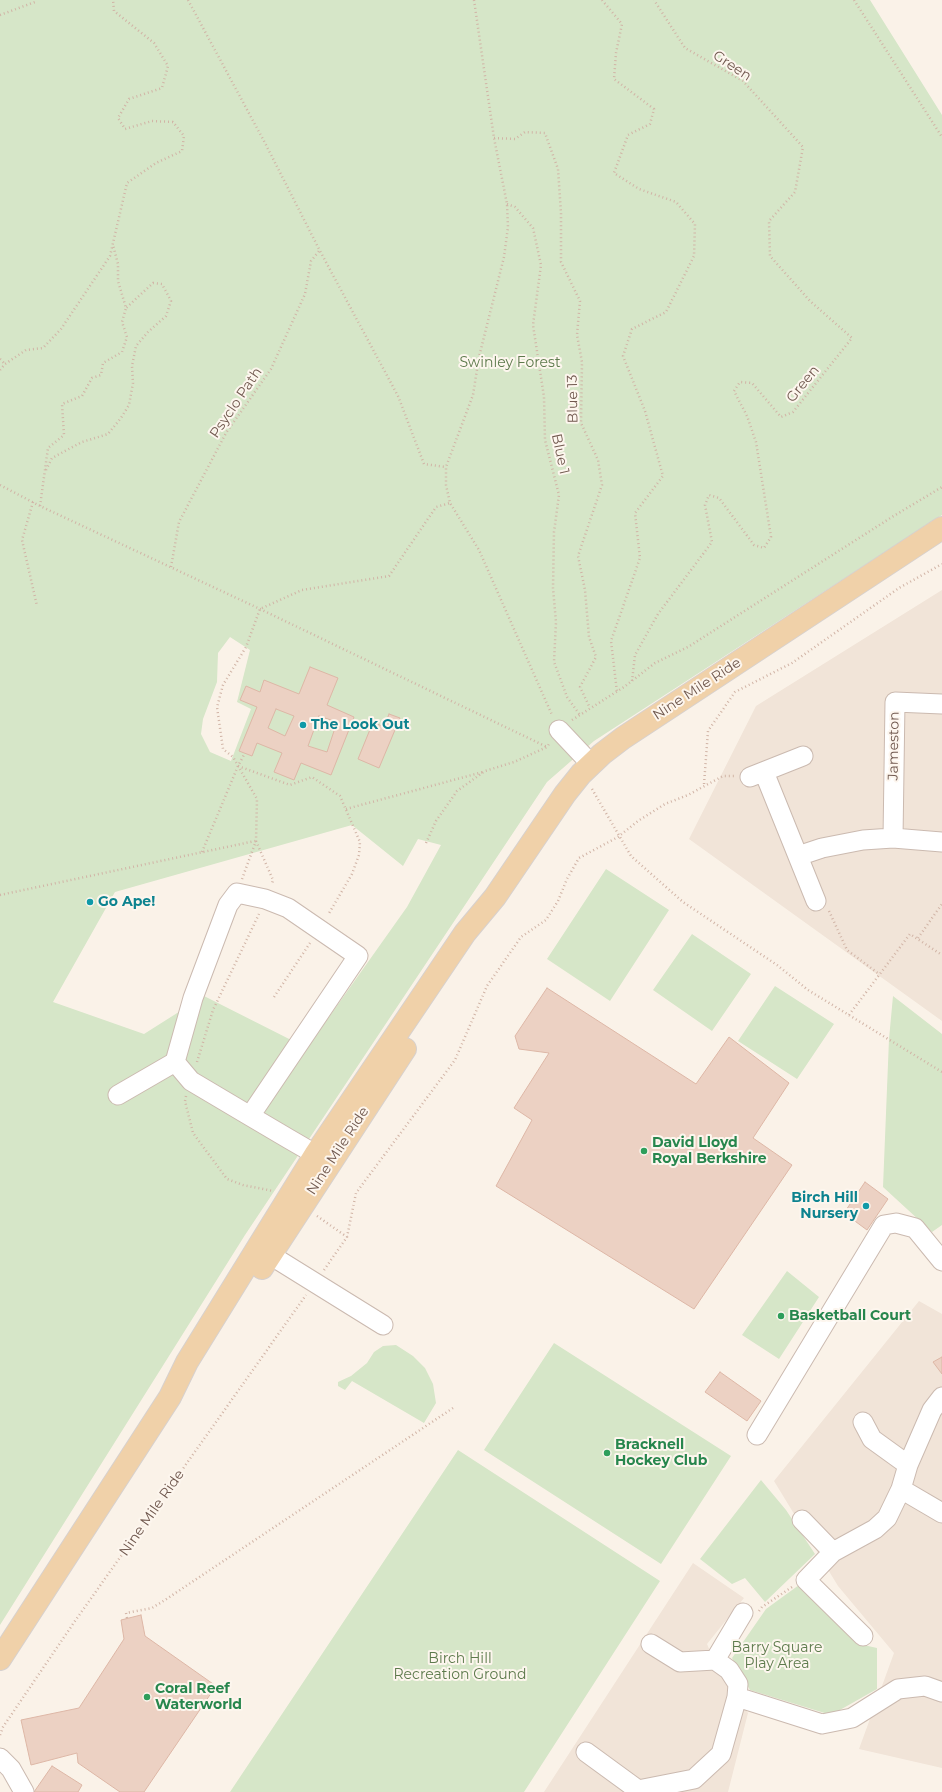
<!DOCTYPE html>
<style>
body{margin:0}
canvas{display:block;background:#faf2e8}
</style>
<canvas width="942" height="1792"></canvas>
<script>
const ctx = document.querySelector('canvas').getContext('2d');
ctx.lineJoin = 'round';
function fillPath(path, color) { ctx.fillStyle = color; ctx.fill(path, 'evenodd'); }
const poly = rows => new Path2D(rows.map(r => 'M' + r).join(''));
function stroke(path, color, width, dash) { ctx.strokeStyle = color; ctx.lineWidth = width; ctx.lineCap = dash ? 'butt' : 'round'; ctx.setLineDash(dash || []); ctx.stroke(path); }
function label(font, color, halo, rows, align = 'center') {
  ctx.font = font + ' Montserrat,sans-serif'; ctx.lineWidth = 4; ctx.setLineDash([]); ctx.textBaseline = 'middle'; ctx.strokeStyle = halo; ctx.fillStyle = color; for (const [text, x, y, turn = 0] of rows) {
    ctx.save(); ctx.translate(x, y); ctx.rotate((+turn || 0) * Math.PI / 180); ctx.textAlign = isNaN(turn) ? turn : align; if (halo) ctx.strokeText(text, 0, 0); ctx.fillText(text, 0, 0); ctx.restore();
  }
}
fillPath(poly([
 [942,590,942,1021,689,839,756,706],
 [919,1301,942,1314,942,1768,859,1749,894,1653,838,1586,774,1481],
 [693,1563,744,1598,707,1644,720,1674,748,1713,728,1792,544,1792]
]), '#f1e4d8');
fillPath(poly([
 [0,0,870,0,942,115,942,515,594,741,547,782,245,1235,0,1625],
 [230,637,250,650,237,702,251,709,231,761,210,752,201,734,203,719,217,682,218,653],
 [352,825,403,866,418,839,441,845,407,907,307,1048,204,996,144,1034,53,1002,115,892],
 [606,869,669,910,610,1001,547,959],
 [692,934,751,974,712,1031,653,990],
 [775,986,834,1024,797,1079,738,1041],
 [893,996,942,1034,942,1225,932,1232,883,1187,889,1039],
 [787,1271,819,1297,779,1359,742,1335],
 [554,1343,731,1456,661,1564,484,1450],
 [396,1345,413,1356,425,1368,433,1384,436,1403,424,1423,352,1381,345,1390,338,1386,338,1382,351,1376,367,1363,374,1352,383,1346],
 [458,1450,660,1581,524,1792,230,1792],
 [761,1480,786,1510,815,1554,765,1602,745,1578,732,1584,700,1559],
 [799,1585,859,1644,877,1648,877,1689,831,1715,750,1690,732,1658,766,1609]
]), '#d6e6c8');
const building = poly([
 [310,667,338,678,327,705,354,717,331,775,301,763,294,780,274,772,282,753,257,743,252,756,239,751,257,707,240,700,246,686,260,692,264,680,299,694,310,667],
 [276,709,294,716,285,736,268,728,276,709],
 [319,716,337,722,327,752,308,746,319,716],
 [389,714,400,718,379,768,358,759,373,722,384,727,389,714],
 [547,988,696,1084,729,1037,789,1083,753,1138,792,1165,694,1309,496,1186,532,1120,514,1108,549,1053,519,1049,515,1036,547,988],
 [865,1182,888,1199,867,1230,844,1213,865,1182],
 [942,1357,942,1374,933,1362,942,1357],
 [720,1372,761,1401,747,1421,705,1392,720,1372],
 [141,1615,145,1636,216,1686,144,1792,120,1792,78,1763,77,1753,31,1765,21,1720,79,1708,124,1639,121,1620,141,1615],
 [52,1766,82,1785,78,1792,34,1792,52,1766]
]);
fillPath(building, '#ecd1c3');
stroke(building, '#ddb7a6', 1);
const minor = poly([
 [559,730,591,764],
 [764,772,816,901],
 [750,777,803,756],
 [893,838,895,702,942,704],
 [798,856,822,848,863,840,893,838,942,842],
 [118,1095,175,1062],
 [250,1116,358,956,288,908,265,899,237,893,228,905,193,998,175,1062,191,1081,250,1116,289,1139,308,1150,328,1162],
 [259,1248,383,1325],
 [942,1397,932,1410,908,1465,901,1489,942,1513],
 [863,1422,872,1439,908,1465],
 [757,1435,884,1225,896,1223,915,1228,942,1261],
 [802,1520,833,1552],
 [863,1636,806,1580,833,1552,875,1529,887,1518,901,1489],
 [715,1660,743,1613],
 [737,1697,822,1724,852,1718,898,1689,925,1686,942,1692],
 [586,1752,638,1790],
 [0,1758,11,1769,24,1792],
 [635,1792,638,1790,694,1779,721,1754,737,1697,738,1684,729,1670,715,1660,680,1662,651,1644]
]);
const major = poly([
 [262,1268,405,1049],
 [0,1659,170,1397,187,1362,315,1155,465,933,495,897,565,794,581,774,602,754,623,738,942,528]
]);
stroke(minor, '#cbbab0', 21);
stroke(major, '#d7d1ce', 24);
stroke(poly([
 [188,0,265,143,320,251,398,396,424,464,446,467],
 [474,0,494,138,507,204,508,227,504,257,479,357,473,395,446,467,446,485,450,503,479,550,552,715],
 [602,0,622,24,616,53,614,79,654,109,650,124,628,135,614,173,639,189,676,202,695,224,694,256,666,312,632,329,623,356,645,411,663,476,635,513,640,558,611,641,617,692],
 [854,0,942,137],
 [0,15,35,2,36,0],
 [494,138,515,139,525,132,545,133,558,169,561,213,561,262,580,301,577,335,582,362,581,423,598,460,602,485,578,556,585,590,589,637,596,657,580,687,590,708],
 [507,204,515,207,533,228,541,265,533,325,544,397,545,440,559,495,554,532,553,588,556,622,554,662,567,697,580,715],
 [0,359,5,364],
 [0,370,5,364,26,350,43,348,61,329,110,256,127,183,156,163,182,151,184,136,173,122,152,121,125,129,118,118,129,99,162,88,168,66,154,43,114,11,113,0],
 [46,470,52,458,82,442,108,434,121,418,129,405,133,383,132,366,136,346,148,332,166,316,171,301,162,284,153,283,126,308],
 [0,485,40,506,260,609,547,747],
 [33,502,22,540,37,606],
 [40,506,48,448,64,435,62,404,82,396,92,378,101,375,103,363,122,352,127,337,122,322,126,308,118,281,118,264,113,245],
 [171,567,179,522,226,433,271,369,305,294,311,261,319,251],
 [632,681,635,655,658,614,712,542,705,505,709,495,719,498,754,545,764,548,771,537,756,442,747,416,734,391,740,382,752,383,781,417,793,412,852,338,810,301,770,256,769,221,795,192,803,147,743,81,685,48,654,0],
 [572,720,624,687,655,663,688,647,892,517,942,487],
 [238,766,290,785,312,777,340,796,360,842,359,855,352,874,328,915],
 [704,784,708,731,735,692,792,663,899,588,942,564],
 [592,789,631,856,683,902,777,965,808,990,942,1072],
 [346,809,483,772],
 [256,841,273,880,272,884],
 [426,843,436,821,457,791,485,771,514,762,547,747,549,744],
 [202,852,238,766,245,753],
 [242,879,256,841,257,799,233,757,223,749,217,707,223,685,246,647,260,609,302,590,389,576,436,507,450,503],
 [0,895,255,841],
 [829,911,847,950,879,974],
 [918,938,942,904],
 [274,997,310,943],
 [849,1015,910,934,942,955],
 [197,1062,213,1010,259,914],
 [186,1096,185,1101,193,1133,227,1179,243,1185,273,1191],
 [317,1216,347,1237],
 [324,1270,347,1237,356,1193,455,1060,487,986,521,937,546,920,558,901,567,879,579,858,618,837,638,821,665,804,688,795,723,776,734,776],
 [759,1611,762,1607,792,1587],
 [127,1618,126,1613,152,1608,165,1600,453,1408],
 [0,1735,3,1727,75,1621,306,1295]
]), '#d1b4a6', 2.5, [1, 3]);
stroke(minor, '#fff', 19);
stroke(major, '#f0d1a9', 22);
for (const [x, y, r, color] of [
 [303,725,4,"#0f9aa8"],
 [90,902,4,"#0f9aa8"],
 [644,1151,4,"#2e9e5b"],
 [866,1206,4,"#0f9aa8"],
 [781,1316,4,"#2e9e5b"],
 [607,1453,4,"#2e9e5b"],
 [147,1697,4,"#2e9e5b"]
]) { const dot = new Path2D(); dot.arc(x, y, r, 0, 2 * Math.PI); ctx.fillStyle = color; ctx.fill(dot); stroke(dot, '#fdf6ee', 1.5); }
label('14px', '#71594f', '#fdf6ee', [
 ["Green",732,66,33],
 ["Green",803,384,-51],
 ["Blue 13",573,399,-91],
 ["Psyclo Path",236,403,-56],
 ["Blue 1",560,454,78],
 ["Nine Mile Ride",697,689,-33],
 ["Jameston",894,746,-89],
 ["Nine Mile Ride",338,1151,-57],
 ["Nine Mile Ride",152,1513,-55]
]);
label('14px', '#5d7a4c', '#fdf6ee', [
 ["Swinley Forest",510,363],
 ["Barry Square",777,1648],
 ["Play Area",777,1664],
 ["Birch Hill",460,1659],
 ["Recreation Ground",460,1675]
]);
label('bold 14px', '#0d838f', '#fdf6ee', [
 ["The Look Out",311,725],
 ["Go Ape!",98,902],
 ["Birch Hill",858,1198,"right"],
 ["Nursery",858,1214,"right"]
], 'left');
label('bold 14px', '#27864d', '#fdf6ee', [
 ["David Lloyd",652,1143],
 ["Royal Berkshire",652,1159],
 ["Basketball Court",789,1316],
 ["Bracknell",615,1445],
 ["Hockey Club",615,1461],
 ["Coral Reef",155,1689],
 ["Waterworld",155,1705]
], 'left');
</script>
